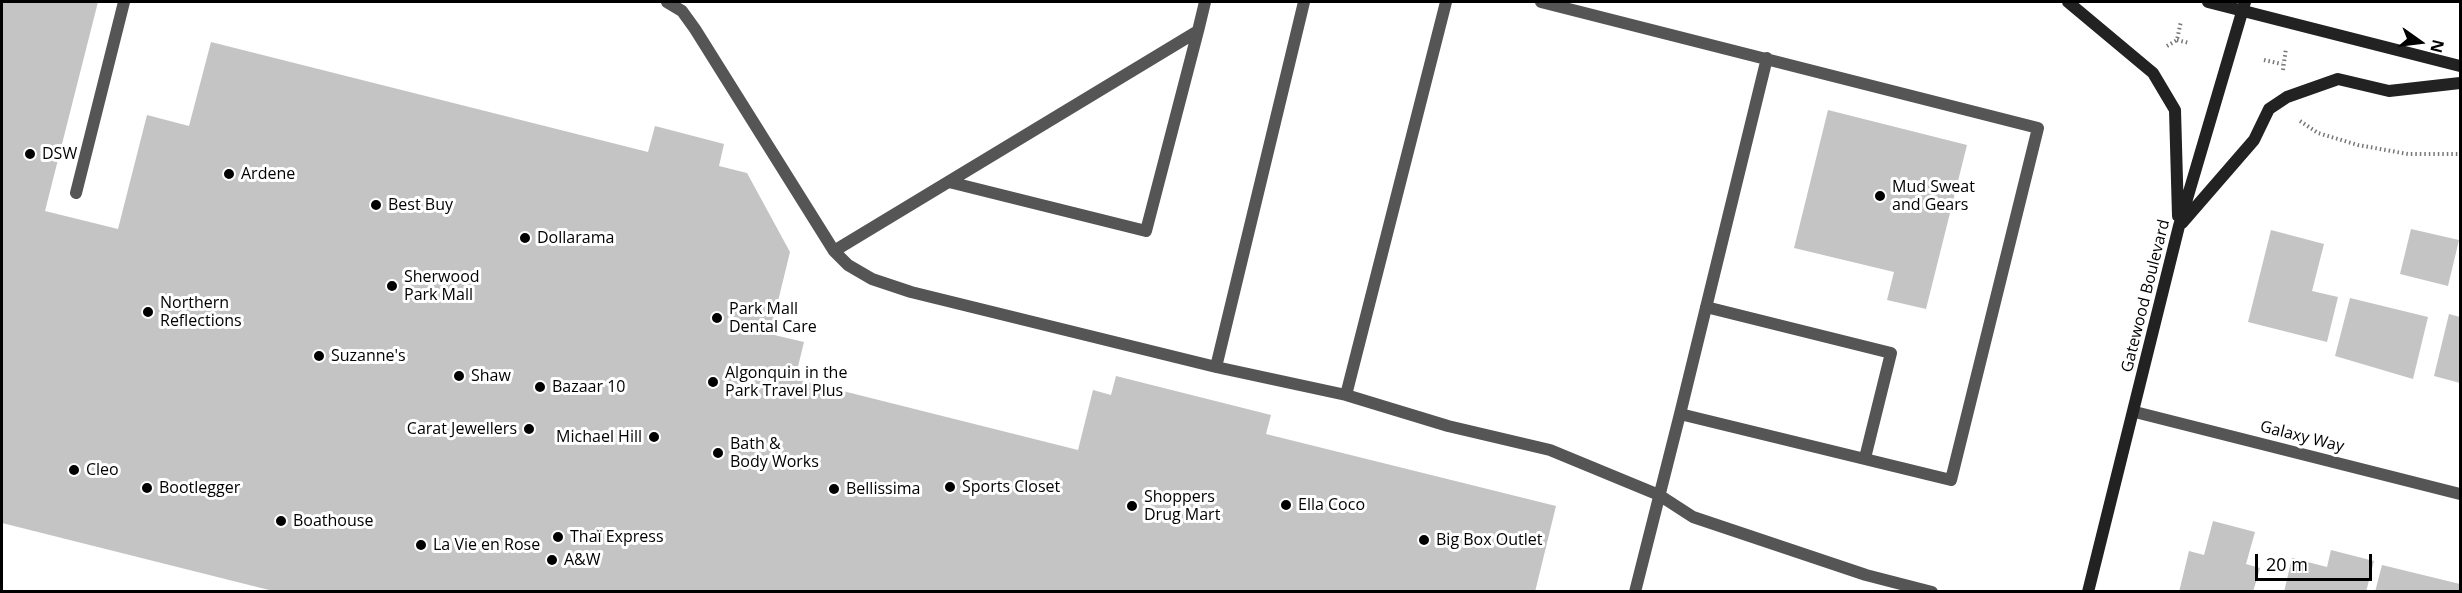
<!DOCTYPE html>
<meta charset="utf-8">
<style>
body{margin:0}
#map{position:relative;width:2462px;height:593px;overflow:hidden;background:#fff;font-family:"Open Sans",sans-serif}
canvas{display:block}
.frame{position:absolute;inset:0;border:3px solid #000;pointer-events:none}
.north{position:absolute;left:2390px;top:12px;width:60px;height:60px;-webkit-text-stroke:4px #fff;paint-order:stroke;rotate:104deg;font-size:16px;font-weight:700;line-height:24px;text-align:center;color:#000}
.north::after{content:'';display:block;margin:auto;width:21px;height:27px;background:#000;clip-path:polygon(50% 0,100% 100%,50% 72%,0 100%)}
.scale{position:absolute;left:2255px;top:554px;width:117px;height:27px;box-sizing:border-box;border:3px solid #000;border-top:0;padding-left:8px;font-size:18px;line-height:21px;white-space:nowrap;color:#000;-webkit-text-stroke:4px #fff;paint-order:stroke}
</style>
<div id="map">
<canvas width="2462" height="593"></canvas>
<div class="frame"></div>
<div class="north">N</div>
<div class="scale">20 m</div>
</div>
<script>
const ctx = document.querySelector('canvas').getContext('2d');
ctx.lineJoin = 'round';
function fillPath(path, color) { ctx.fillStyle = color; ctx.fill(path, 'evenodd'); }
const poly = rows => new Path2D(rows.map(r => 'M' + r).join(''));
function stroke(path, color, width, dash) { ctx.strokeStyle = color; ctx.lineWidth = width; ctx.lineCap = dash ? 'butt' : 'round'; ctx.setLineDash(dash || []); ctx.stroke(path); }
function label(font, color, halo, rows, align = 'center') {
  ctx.font = font + ' "Open Sans",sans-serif'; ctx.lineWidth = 6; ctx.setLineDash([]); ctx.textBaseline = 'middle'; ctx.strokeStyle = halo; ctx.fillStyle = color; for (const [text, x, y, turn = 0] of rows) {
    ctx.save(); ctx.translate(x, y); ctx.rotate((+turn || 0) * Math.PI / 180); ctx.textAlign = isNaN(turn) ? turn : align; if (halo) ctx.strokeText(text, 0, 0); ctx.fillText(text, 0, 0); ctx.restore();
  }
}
fillPath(poly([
 [2,2,98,2,45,211,118,229,147,115,189,126,211,42,648,152,655,126,724,144,719,166,747,173,790,252,770,334,804,342,795,379,1078,450,1093,390,1111,395,1116,376,1271,415,1266,434,1556,506,1535,592,277,592,2,523],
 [1828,110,1967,145,1926,309,1887,300,1894,272,1794,248],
 [2411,229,2459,240,2448,286,2400,274],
 [2271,230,2324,244,2312,291,2338,297,2327,342,2248,322],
 [2350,298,2428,317,2413,379,2335,356],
 [2449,314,2460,317,2460,383,2434,376],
 [2213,521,2255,532,2246,564,2260,568,2253,592,2179,592,2189,551,2204,555],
 [2331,550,2374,561,2366,592,2284,592,2292,558,2327,567],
 [2382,565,2460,584,2460,592,2375,592]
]), '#c4c4c4');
stroke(poly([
 [2177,40,2189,43],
 [2167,46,2177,40,2181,21],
 [2264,60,2282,64],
 [2283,70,2286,48],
 [2300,121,2318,133,2358,145,2408,154,2460,154]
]), '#777', 4, [1.5, 3]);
stroke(poly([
 [667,2,682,11,695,29,834,251,848,265,872,279,911,292,1216,367,1346,395,1448,426,1550,450,1659,495,1693,517,1866,575,1932,592],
 [1541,2,2038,128,1951,480,1680,414,1635,592],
 [949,182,1146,231,1198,31],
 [76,193,124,2],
 [834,251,1198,31,1205,2],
 [1706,307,1891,353,1865,458],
 [1216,367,1304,2],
 [1346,395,1446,2],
 [1680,414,1767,58]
]), '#555', 12);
stroke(poly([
 [2135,412,2460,494]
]), '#555', 12);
stroke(poly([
 [2068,2,2153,73,2175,110,2178,216],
 [2208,2,2460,66],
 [2182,223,2254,140,2269,109,2287,97,2338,79,2389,91,2460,83],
 [2088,592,2179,226,2245,2]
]), '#222', 12);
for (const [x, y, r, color] of [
 [30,154,6,"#000"],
 [229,174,6,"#000"],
 [1880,196,6,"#000"],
 [376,205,6,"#000"],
 [525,238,6,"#000"],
 [392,286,6,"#000"],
 [148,312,6,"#000"],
 [717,318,6,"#000"],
 [319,356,6,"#000"],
 [459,376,6,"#000"],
 [713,382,6,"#000"],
 [540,387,6,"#000"],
 [529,429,6,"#000"],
 [654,437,6,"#000"],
 [718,453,6,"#000"],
 [74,470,6,"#000"],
 [950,487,6,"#000"],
 [147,488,6,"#000"],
 [834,489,6,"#000"],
 [1286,505,6,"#000"],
 [1132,506,6,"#000"],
 [281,521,6,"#000"],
 [558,537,6,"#000"],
 [1424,540,6,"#000"],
 [421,545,6,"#000"],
 [552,560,6,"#000"]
]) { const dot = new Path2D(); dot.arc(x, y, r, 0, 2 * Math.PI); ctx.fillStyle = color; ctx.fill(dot); stroke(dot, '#fff', 2); }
label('16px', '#000', '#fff', [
 ["DSW",42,154],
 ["Ardene",241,174],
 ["Mud Sweat",1892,187],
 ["and Gears",1892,205],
 ["Best Buy",388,205],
 ["Dollarama",537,238],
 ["Sherwood",404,277],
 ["Park Mall",404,295],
 ["Northern",160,303],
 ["Reflections",160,321],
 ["Park Mall",729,309],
 ["Dental Care",729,327],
 ["Suzanne's",331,356],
 ["Algonquin in the",725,373],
 ["Park Travel Plus",725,391],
 ["Shaw",471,376],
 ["Bazaar 10",552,387],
 ["Carat Jewellers",517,429,"right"],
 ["Michael Hill",642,437,"right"],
 ["Bath &",730,444],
 ["Body Works",730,462],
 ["Cleo",86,470],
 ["Sports Closet",962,487],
 ["Bootlegger",159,488],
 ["Bellissima",846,489],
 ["Shoppers",1144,497],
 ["Drug Mart",1144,515],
 ["Ella Coco",1298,505],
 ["Boathouse",293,521],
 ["Thaï Express",570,537],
 ["Big Box Outlet",1436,540],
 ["La Vie en Rose",433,545],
 ["A&W",564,560]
], 'left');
label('16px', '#000', '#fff', [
 ["Gatewood Boulevard",2146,296,-76],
 ["Galaxy Way",2302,437,14]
]);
</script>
